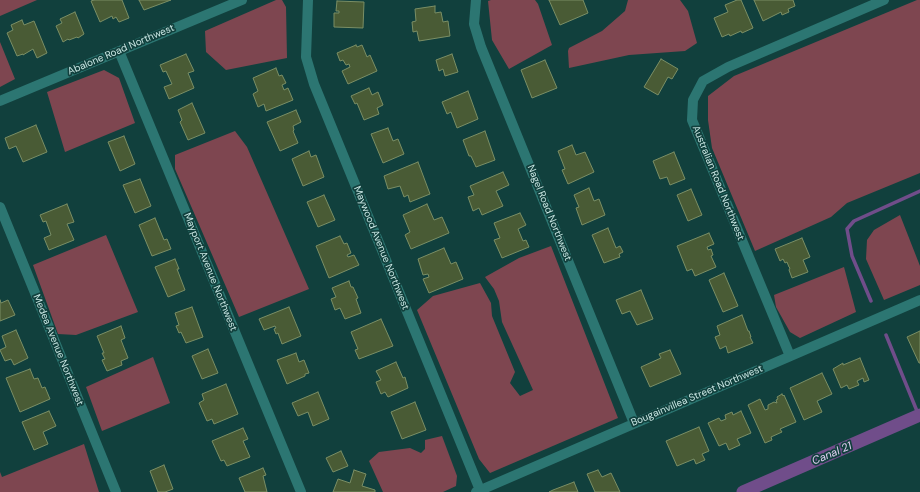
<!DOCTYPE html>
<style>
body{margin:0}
canvas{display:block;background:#11403d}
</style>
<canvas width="920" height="492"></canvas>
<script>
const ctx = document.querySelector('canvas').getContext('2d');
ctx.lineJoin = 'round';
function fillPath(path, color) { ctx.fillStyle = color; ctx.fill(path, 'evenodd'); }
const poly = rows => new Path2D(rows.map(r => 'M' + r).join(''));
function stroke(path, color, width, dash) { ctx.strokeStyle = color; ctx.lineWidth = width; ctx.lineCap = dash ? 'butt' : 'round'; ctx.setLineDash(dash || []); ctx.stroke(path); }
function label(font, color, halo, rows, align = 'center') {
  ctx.font = font + ' "DM Sans",sans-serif'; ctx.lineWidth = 3.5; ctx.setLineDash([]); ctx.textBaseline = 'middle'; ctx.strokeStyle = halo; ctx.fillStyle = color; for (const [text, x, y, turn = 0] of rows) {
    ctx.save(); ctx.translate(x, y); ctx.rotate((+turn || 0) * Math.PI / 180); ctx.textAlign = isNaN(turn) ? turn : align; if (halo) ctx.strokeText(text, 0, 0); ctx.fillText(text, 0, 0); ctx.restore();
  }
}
fillPath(poly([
 [0,0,37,0,0,16],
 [276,0,282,0,286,7,287,58,226,70,206,52,205,31],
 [491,0,535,0,538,4,552,45,509,69,492,40,488,1],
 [628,0,680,0,688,11,697,43,685,51,629,55,569,68,568,51,569,48,602,31,625,11],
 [917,0,920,0,920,173,847,203,831,217,755,251,712,148,708,120,708,96,734,76],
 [0,42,15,79,0,87],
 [104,70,119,78,135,123,65,152,47,92],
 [235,131,247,147,309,289,239,317,175,169,175,155],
 [900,215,920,266,920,285,884,300,866,259,867,240,874,230],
 [106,235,138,312,76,335,58,334,33,265],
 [551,246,618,418,490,473,479,459,417,310,433,296,480,283,491,303,492,316,515,372,510,383,520,396,533,390,502,322,499,301,494,289,485,277,519,258],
 [844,267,856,312,800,338,790,332,776,307,774,295],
 [153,357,170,403,102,431,86,387],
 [442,436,457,476,456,486,443,492,383,492,369,461,379,452,410,448,421,453,425,449,425,440],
 [84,444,99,492,0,492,0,472,2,477]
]), '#7e4650');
stroke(poly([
 [871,301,852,256,847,229,854,221,920,191],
 [886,335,919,416]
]), '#704d8a', 3.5);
stroke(poly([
 [743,492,920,415]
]), '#704d8a', 13);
const building = poly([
 [94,0,122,0,129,18,119,22,116,17,113,19,112,16,100,22,91,1,94,0],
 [139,0,171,0,144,10,139,0],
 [549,0,583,0,588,13,560,25,549,0],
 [737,0,741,0,753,28,742,33,741,31,730,36,729,34,722,37,714,18,728,12,725,5,737,0],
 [754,0,793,0,795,6,788,9,789,12,782,15,781,12,763,21,754,0],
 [337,1,364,2,363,28,334,27,334,13,339,13,339,11,336,11,337,1],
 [435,6,435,13,441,12,443,22,448,21,450,36,419,41,417,31,413,32,412,22,416,21,415,9,435,6],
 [75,12,84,34,78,38,77,37,69,40,68,39,63,42,56,26,62,23,60,19,75,12],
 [22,20,24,25,34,21,47,53,37,58,33,49,23,55,23,54,17,56,7,33,13,30,11,25,22,20],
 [356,45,357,47,362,45,367,57,370,55,377,71,348,84,342,71,350,67,349,64,346,65,343,60,340,61,337,53,356,45],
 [186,54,194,71,188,73,194,88,169,99,164,87,172,84,166,71,163,72,160,65,186,54],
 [452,54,458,72,445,76,443,69,439,71,436,60,452,54],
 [661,59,678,69,672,79,668,77,658,95,644,87,661,59],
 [545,60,557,88,532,98,521,70,545,60],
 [276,68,279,76,282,75,286,83,282,85,284,90,288,88,293,100,266,111,264,104,258,107,253,94,258,91,253,78,276,68],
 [369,88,372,95,378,92,383,105,377,108,379,114,364,120,357,103,355,104,351,96,369,88],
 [468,91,478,119,457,128,451,112,447,114,442,102,468,91],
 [192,103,205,133,188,140,180,122,182,120,178,110,192,103],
 [296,110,301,122,293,126,294,130,293,131,298,143,280,151,267,122,296,110],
 [36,125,47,152,23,162,16,146,9,149,5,138,36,125],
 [388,128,393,141,398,139,404,154,383,163,371,134,388,128],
 [485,131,495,160,476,167,471,156,469,156,463,140,485,131],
 [124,136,135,164,120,171,108,142,124,136],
 [572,145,576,155,585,152,594,172,568,184,562,170,565,169,558,151,572,145],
 [309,151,311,157,316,155,324,177,303,186,292,159,309,151],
 [674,152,685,179,670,185,667,177,660,179,653,161,674,152],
 [418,162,430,194,410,202,408,195,404,197,400,186,388,189,384,176,418,162],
 [503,172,509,185,496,191,503,206,482,215,479,208,473,211,468,197,474,195,470,186,503,172],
 [140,179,151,206,135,213,123,185,140,179],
 [589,188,594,201,599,199,605,215,582,225,576,208,579,207,574,195,589,188],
 [691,189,702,215,688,221,677,195,691,189],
 [324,195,335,220,318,227,307,202,324,195],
 [67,204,74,222,67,224,74,240,49,250,44,238,51,235,46,221,43,222,40,215,67,204],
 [427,204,434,220,442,217,449,233,411,249,405,235,410,232,403,215,427,204],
 [520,213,526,225,518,229,523,241,526,240,529,247,502,258,494,240,500,238,494,223,520,213],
 [155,218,164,240,167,239,171,249,152,256,139,225,155,218],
 [608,228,616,248,620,246,623,252,619,254,620,257,604,263,592,235,608,228],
 [709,233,714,244,707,247,708,250,711,249,713,255,711,256,716,267,695,276,692,269,687,271,677,246,709,233],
 [340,236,344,244,347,243,351,253,347,255,348,257,354,255,359,265,329,278,316,246,340,236],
 [802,238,810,257,803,260,808,272,792,278,789,270,790,268,789,267,787,262,785,263,783,259,780,261,775,249,802,238],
 [444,248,451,264,456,262,463,279,429,293,423,279,429,277,428,274,423,275,418,259,444,248],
 [175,259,179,269,177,269,185,290,168,297,155,267,175,259],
 [724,273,738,306,723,312,709,280,724,273],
 [349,281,351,287,353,287,358,298,356,299,361,313,345,319,340,308,335,310,331,299,336,297,332,288,349,281],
 [641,290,653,319,637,325,630,311,622,314,616,300,641,290],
 [0,300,1,303,8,300,15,315,0,321,0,300],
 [192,307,203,337,186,343,181,332,179,333,176,326,179,325,175,313,192,307],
 [289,307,301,336,282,344,278,333,276,334,274,329,276,328,275,326,264,330,259,319,289,307],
 [742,315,748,331,749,331,751,337,750,337,753,343,728,353,726,346,720,349,715,337,720,335,717,326,742,315],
 [381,319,393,346,359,359,355,350,358,349,351,332,381,319],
 [121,326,125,338,121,340,128,358,121,361,122,365,107,371,102,360,105,359,102,353,104,353,97,336,121,326],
 [16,330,28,358,14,365,11,359,5,361,0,350,6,347,2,336,16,330],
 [920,331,920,363,919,363,907,337,920,331],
 [208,349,218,373,202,379,192,356,208,349],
 [670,350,681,374,650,387,641,367,661,358,659,354,670,350],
 [296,353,299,362,304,360,309,373,305,374,305,376,287,384,277,360,296,353],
 [860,358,869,380,864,382,863,378,857,381,859,385,849,389,847,385,841,388,833,369,843,363,843,365,860,358],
 [396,362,403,378,405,377,408,388,388,397,385,392,381,394,376,382,381,380,376,371,396,362],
 [30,369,34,379,38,378,42,388,45,387,50,399,20,412,6,378,30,369],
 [822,373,832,394,817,401,822,412,804,420,790,388,822,373],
 [226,384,238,414,214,424,212,419,207,421,199,403,204,400,202,394,226,384],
 [318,392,329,419,313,426,308,412,298,416,292,403,318,392],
 [782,394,783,396,784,395,796,422,780,429,782,432,771,437,772,440,765,443,748,405,760,399,765,410,768,409,768,405,774,402,777,403,776,400,778,399,777,397,782,394],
 [415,402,426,430,402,439,391,412,415,402],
 [49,411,56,426,43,432,48,444,34,450,22,422,49,411],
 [741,411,751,433,737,439,740,445,729,450,726,443,719,446,708,423,719,418,721,421,726,419,725,415,732,412,733,415,741,411],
 [699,427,709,451,702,454,705,460,696,464,694,459,677,466,666,441,699,427],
 [243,428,248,439,243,441,250,457,227,466,224,460,221,461,212,441,243,428],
 [341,451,348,466,333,472,326,458,341,451],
 [164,465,173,489,165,492,158,492,150,471,164,465],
 [263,468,266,475,263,476,267,492,245,492,239,478,263,468],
 [354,470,366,474,362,486,375,490,375,492,333,492,338,479,350,483,354,470],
 [598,470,602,477,611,473,620,492,595,492,587,474,598,470],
 [574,482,578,492,549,492,553,490,574,482]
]);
fillPath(building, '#495b35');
stroke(building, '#7a8e65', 1);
stroke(poly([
 [308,0,306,57,314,84,480,490],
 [476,0,474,24,481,47,634,423],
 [119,51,301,492],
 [0,101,242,0],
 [0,207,116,492],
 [790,356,692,120,693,100,703,81,728,67,884,0],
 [476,492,920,300]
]), '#2c7672', 10);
label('10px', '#cae7e4', '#11403d', [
 ["Abalone Road Northwest",121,50,-23],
 ["Australian Road Northwest",718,183,68],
 ["Nagel Road Northwest",549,213,68],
 ["Maywood Avenue Northwest",381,248,68],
 ["Mayport Avenue Northwest",210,272,68],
 ["Medea Avenue Northwest",58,350,68],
 ["Bougainvillea Street Northwest",697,396,-23]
]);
label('italic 11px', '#e3cff3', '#11403d', [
 ["Canal 21",832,454,-23]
]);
</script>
